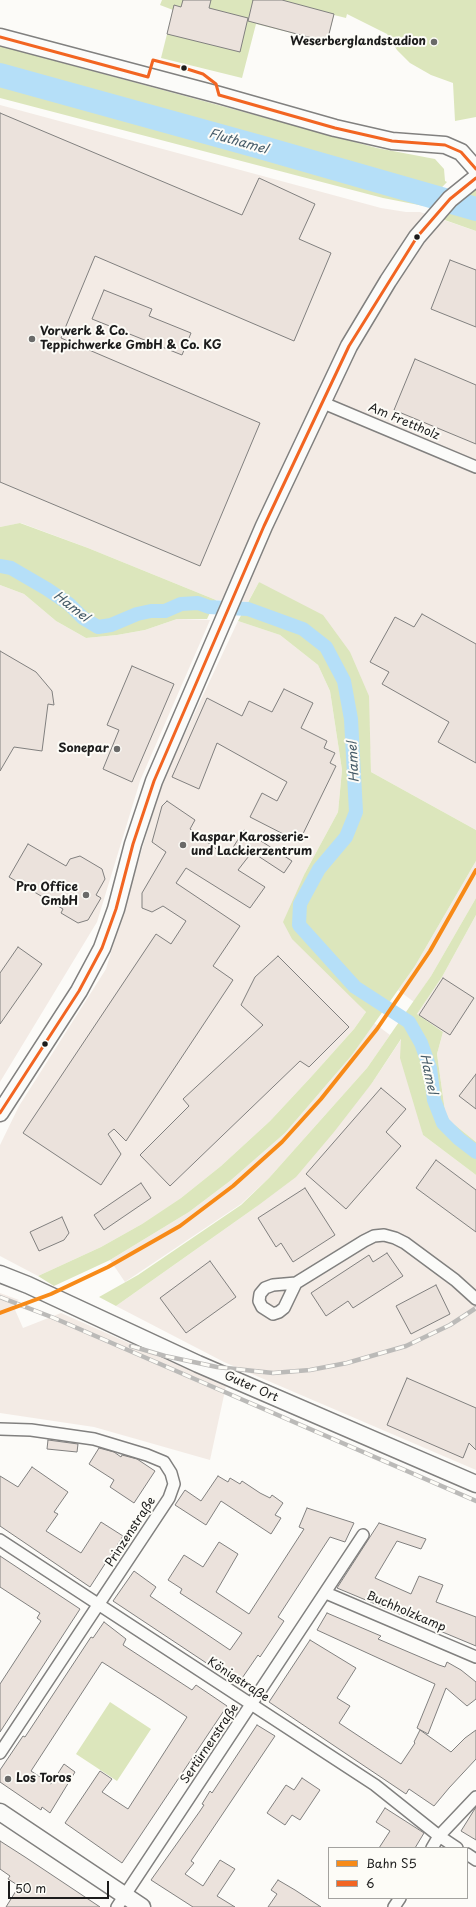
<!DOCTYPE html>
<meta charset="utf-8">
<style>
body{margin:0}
#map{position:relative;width:476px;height:1907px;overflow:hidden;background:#fcfbf8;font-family:"Playpen Sans",sans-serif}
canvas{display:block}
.legend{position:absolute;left:328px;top:1847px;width:140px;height:52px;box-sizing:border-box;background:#fdfcf7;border:1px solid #a3a29f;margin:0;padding:5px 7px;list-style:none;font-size:12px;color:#1c1c1c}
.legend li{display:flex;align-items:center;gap:8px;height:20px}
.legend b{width:20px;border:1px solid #a3a29f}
.scale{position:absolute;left:8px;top:1881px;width:101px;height:18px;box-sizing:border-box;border:2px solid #1c1c1c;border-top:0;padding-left:5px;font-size:12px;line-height:14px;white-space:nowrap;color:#1c1c1c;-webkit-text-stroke:3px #fdfcf7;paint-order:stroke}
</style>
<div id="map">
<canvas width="476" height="1907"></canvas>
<ul class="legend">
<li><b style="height:5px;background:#f78a18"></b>Bahn S5</li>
<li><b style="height:5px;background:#f26522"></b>6</li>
</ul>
<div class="scale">50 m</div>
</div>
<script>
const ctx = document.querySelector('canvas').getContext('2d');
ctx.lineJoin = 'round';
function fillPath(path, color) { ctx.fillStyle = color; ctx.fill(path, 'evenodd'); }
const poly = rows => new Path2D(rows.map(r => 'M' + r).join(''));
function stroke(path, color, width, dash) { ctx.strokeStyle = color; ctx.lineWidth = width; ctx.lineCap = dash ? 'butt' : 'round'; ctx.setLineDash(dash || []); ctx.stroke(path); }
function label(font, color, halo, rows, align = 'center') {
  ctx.font = font + ' "Playpen Sans",sans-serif'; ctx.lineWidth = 4; ctx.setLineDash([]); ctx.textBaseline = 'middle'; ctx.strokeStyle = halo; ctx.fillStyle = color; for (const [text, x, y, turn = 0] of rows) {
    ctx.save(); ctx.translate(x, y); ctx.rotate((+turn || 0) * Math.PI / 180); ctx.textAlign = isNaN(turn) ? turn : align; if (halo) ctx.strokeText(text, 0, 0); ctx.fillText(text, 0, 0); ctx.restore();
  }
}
fillPath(poly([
 [0,105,381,208,406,212,420,212,476,231,476,830,371,772,368,696,259,582,248,602,216,600,88,548,21,523,0,527],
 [0,585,24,594,56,621,86,638,117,635,145,630,177,619,210,620,140,781,97,922,0,1082],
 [238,621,280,635,318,665,330,691,342,770,338,812,305,873,352,997,366,1012,354,1029,311,1077,270,1121,221,1166,181,1198,142,1224,101,1247,38,1276,0,1256,0,1145,19,1106,106,969,149,826,165,776],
 [476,861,476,898,431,976,414,1002,398,990,415,966],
 [476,915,476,1142,450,1121,445,1111,437,1054,443,1032,417,1014,442,977],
 [374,1023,390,1035,367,1068,269,1178,241,1204,125,1282,110,1260,189,1212,230,1181,285,1133,352,1055],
 [402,1038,423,1135,476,1175,476,1470,224,1362,116,1306,256,1207,372,1083],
 [0,1293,19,1300,12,1303,23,1328,61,1313,226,1386,210,1460,94,1427,0,1413]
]), '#f3ebe5');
fillPath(poly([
 [162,0,476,0,476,117,455,121,453,83,431,75,410,63,397,50,387,34,347,14,346,18,334,15,327,42,256,24,242,78,161,58,173,10,160,5],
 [0,46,377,148,435,159,444,169,445,181,447,182,424,206,383,198,0,98],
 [476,179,476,231,436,217],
 [20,523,88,548,216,600,207,619,177,619,145,630,117,635,86,638,56,621,24,594,0,585,0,527],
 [259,582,323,615,350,652,369,696,371,772,476,830,476,861,415,966,352,1055,285,1133,230,1181,189,1212,110,1260,54,1286,38,1276,101,1247,142,1224,181,1198,221,1166,270,1121,311,1077,354,1029,366,1012,292,939,283,922,305,873,338,812,342,770,330,691,318,665,280,635,238,621],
 [476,898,476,915,442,977,417,1014,443,1032,437,1054,445,1111,450,1121,476,1142,476,1175,423,1135,400,1058,401,1039,372,1083,334,1132,296,1177,256,1207,116,1306,99,1297,138,1275,241,1205,269,1178,367,1068,431,976],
 [110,1702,151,1729,117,1781,76,1754]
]), '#dce6bc');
stroke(poly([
 [0,566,11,568,47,589,69,604,83,618,98,627,111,625,137,614,151,611,165,611,181,604,198,603,209,607,248,609,303,629,326,647,344,681,351,719,356,812,346,837,319,869,300,904,299,925,355,987,409,1022,421,1043,430,1068,434,1100,443,1123,459,1139,476,1152]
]), '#b5dff8', 14);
stroke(poly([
 [0,75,260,147,476,209]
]), '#b5dff8', 24);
const building = poly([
 [183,0,211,0,209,8,248,18,240,52,167,34,174,5,181,7,183,0],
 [253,0,282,0,334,14,327,42,248,21,253,0],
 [0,113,242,215,259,178,315,204,299,239,331,253,294,341,95,256,61,338,260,423,200,566,0,482,0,113],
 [450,260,476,270,476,327,431,309,450,260],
 [104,290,152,309,149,316,191,333,182,355,92,319,104,290],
 [415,359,476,385,476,444,394,410,415,359],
 [422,614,476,644,476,763,438,742,449,722,382,684,389,672,370,662,395,617,414,627,422,614],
 [0,651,36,672,52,691,54,705,48,704,42,751,14,747,0,771,0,651],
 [132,666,174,684,132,782,103,769,119,730,107,725,132,666],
 [284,689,313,703,301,728,327,741,324,748,335,753,330,763,336,766,299,842,250,817,262,793,277,801,287,782,217,743,199,789,172,777,207,698,242,716,249,701,272,712,284,689],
 [167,801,195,820,190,829,227,857,244,830,292,861,284,873,252,852,238,870,265,887,250,908,186,868,176,883,240,926,213,966,233,980,126,1141,114,1129,108,1134,121,1154,101,1185,23,1133,156,934,171,944,186,921,163,906,152,912,142,908,142,893,166,852,152,842,162,806,167,801],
 [28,844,66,866,70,859,80,856,102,869,105,879,96,895,101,898,88,920,78,923,61,913,63,909,9,877,28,844],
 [18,947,42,964,0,1024,0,973,18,947],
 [278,956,349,1027,309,1067,300,1061,170,1186,140,1155,189,1106,183,1099,263,1025,241,1005,255,977,278,956],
 [443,978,474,998,450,1035,419,1015,443,978],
 [476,1074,476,1109,459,1096,476,1074],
 [381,1088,406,1109,386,1132,401,1146,346,1209,306,1174,381,1088],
 [436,1160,476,1190,476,1232,416,1188,436,1160],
 [141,1183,151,1198,104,1230,94,1215,141,1183],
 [305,1188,335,1235,293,1262,281,1243,276,1247,258,1218,305,1188],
 [62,1217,69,1233,64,1240,39,1251,30,1232,62,1217],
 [387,1253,403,1276,353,1308,348,1301,326,1316,311,1293,369,1255,373,1262,387,1253],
 [210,1261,236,1297,186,1333,160,1298,210,1261],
 [436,1285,450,1314,411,1334,396,1306,436,1285],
 [407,1378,476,1408,476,1450,469,1443,463,1458,387,1425,407,1378],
 [48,1440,78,1444,77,1452,47,1449,48,1440],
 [99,1448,114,1452,121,1457,122,1455,137,1459,155,1471,134,1503,110,1487,114,1480,89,1464,99,1448],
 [32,1467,68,1492,54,1512,58,1514,46,1531,81,1553,101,1522,123,1536,90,1587,0,1526,0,1476,18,1487,32,1467],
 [218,1476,228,1482,230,1478,240,1484,242,1481,260,1493,270,1498,272,1495,283,1503,275,1515,281,1518,271,1534,221,1501,206,1525,175,1505,185,1490,201,1501,218,1476],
 [307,1508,354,1523,345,1542,330,1537,278,1617,284,1621,260,1657,258,1655,238,1684,113,1601,134,1571,156,1587,150,1596,230,1650,242,1633,180,1593,182,1589,168,1580,184,1555,203,1567,219,1542,238,1554,216,1592,249,1614,304,1529,299,1527,307,1508],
 [379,1523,426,1539,421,1549,397,1541,375,1578,411,1594,419,1576,443,1585,436,1602,476,1617,476,1646,337,1588,379,1523],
 [0,1556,80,1609,0,1732,0,1684,41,1621,37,1618,40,1613,0,1587,0,1556],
 [327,1613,381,1636,378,1639,439,1665,445,1667,447,1662,461,1670,476,1682,476,1699,467,1706,446,1688,428,1734,417,1728,435,1684,317,1630,327,1613],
 [104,1622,126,1639,123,1645,192,1690,196,1685,227,1706,122,1863,65,1823,100,1771,112,1779,102,1792,128,1809,187,1717,160,1699,102,1662,31,1771,51,1784,64,1764,75,1772,50,1813,42,1807,41,1810,0,1782,0,1770,23,1736,25,1737,91,1637,93,1638,104,1622],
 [310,1640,356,1668,337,1698,350,1706,339,1723,401,1764,415,1743,414,1742,420,1730,451,1752,465,1738,476,1730,476,1759,449,1788,434,1806,409,1789,406,1794,269,1702,310,1640],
 [257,1725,275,1736,191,1861,194,1863,185,1874,203,1886,220,1860,235,1869,217,1896,235,1907,193,1907,151,1880,200,1811,204,1805,202,1804,210,1791,212,1793,257,1725],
 [302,1778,320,1790,300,1820,292,1815,285,1825,267,1813,286,1785,294,1790,302,1778],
 [476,1807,476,1840,461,1831,476,1807],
 [385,1808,424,1833,415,1848,379,1848,390,1831,376,1822,385,1808],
 [0,1841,25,1857,100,1907,6,1907,19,1886,8,1879,10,1876,0,1869,0,1841],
 [278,1880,295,1890,321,1907,268,1907,277,1894,271,1890,278,1880]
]);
fillPath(building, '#ebe2dc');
stroke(building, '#81807f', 1);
const minor = poly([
 [321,402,476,467],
 [296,1283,284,1308,279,1312,273,1314,262,1307,259,1301,260,1294,265,1288,273,1285,296,1283,364,1241,374,1236,384,1235,395,1238,405,1243,455,1280,476,1299],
 [0,1429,31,1430,94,1439,147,1455,164,1462,171,1473,174,1484,169,1498,0,1753],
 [0,1540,375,1785,439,1836,457,1848],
 [326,1593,476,1657],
 [432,1848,439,1836,476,1797],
 [467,1854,476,1860],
 [117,1907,363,1535],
 [394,1907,400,1898]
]);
const secondary = poly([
 [0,37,219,95,335,128,392,141,445,145,461,152,476,169],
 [0,1113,79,991,102,948,116,909,133,844,154,781,264,526,349,346,388,281,417,237,450,199,476,178],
 [0,1274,28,1285,198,1364,476,1484],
 [0,1812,142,1907]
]);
stroke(minor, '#81807f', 14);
stroke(secondary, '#81807f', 19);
stroke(minor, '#fbfbf9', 11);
stroke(secondary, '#fbfbf9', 16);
const rail = poly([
 [0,1297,54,1318,476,1501],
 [131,1346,165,1356,217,1367,273,1373,310,1370,347,1363,406,1346,450,1325,476,1308]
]);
stroke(rail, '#bbbab8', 4.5);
stroke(rail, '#fdfcf7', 3, [9]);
stroke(poly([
 [0,37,148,77,153,60,184,68,203,74,216,84,219,95,335,128,392,141,445,145,461,152,476,169],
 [0,1113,79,991,102,948,116,909,133,844,154,781,264,526,349,346,417,237,450,199,476,178]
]), '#f26522', 3);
stroke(poly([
 [0,1313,51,1294,108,1267,180,1226,233,1186,282,1142,321,1099,377,1029,430,951,476,870]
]), '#f78a18', 4);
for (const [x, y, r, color] of [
 [434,42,4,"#6a6a69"],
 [184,68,3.5,"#1c1c1c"],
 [417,237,3.5,"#1c1c1c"],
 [32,339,4,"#6a6a69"],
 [117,749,4,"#6a6a69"],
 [183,845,4,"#6a6a69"],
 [86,895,4,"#6a6a69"],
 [45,1044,3.5,"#1c1c1c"],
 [8,1779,4,"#6a6a69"]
]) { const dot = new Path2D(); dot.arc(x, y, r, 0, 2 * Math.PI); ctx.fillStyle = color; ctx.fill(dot); stroke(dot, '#fdfcf7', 1.5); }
label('bold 12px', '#1c1c1c', '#fdfcf7', [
 ["Weserberglandstadion",426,42],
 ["Vorwerk & Co.",40,332,"left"],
 ["Teppichwerke GmbH & Co. KG",40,346,"left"],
 ["Sonepar",109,749],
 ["Kaspar Karosserie-",191,838,"left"],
 ["und Lackierzentrum",191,852,"left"],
 ["Pro Office",78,888],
 ["GmbH",78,902],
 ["Los Toros",16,1779,"left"]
], 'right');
label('12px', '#1c1c1c', '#fdfcf7', [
 ["Am Frettholz",404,422,23],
 ["Guter Ort",251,1387,24],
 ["Prinzenstraße",131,1532,-57],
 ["Buchholzkamp",406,1612,23],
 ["Königstraße",238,1680,33],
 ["Sertürnerstraße",210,1744,-56]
]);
label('italic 13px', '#475c69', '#fdfcf7', [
 ["Fluthamel",238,142,16],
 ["Hamel",71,607,38],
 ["Hamel",354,762,-93],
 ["Hamel",428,1074,78]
]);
</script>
